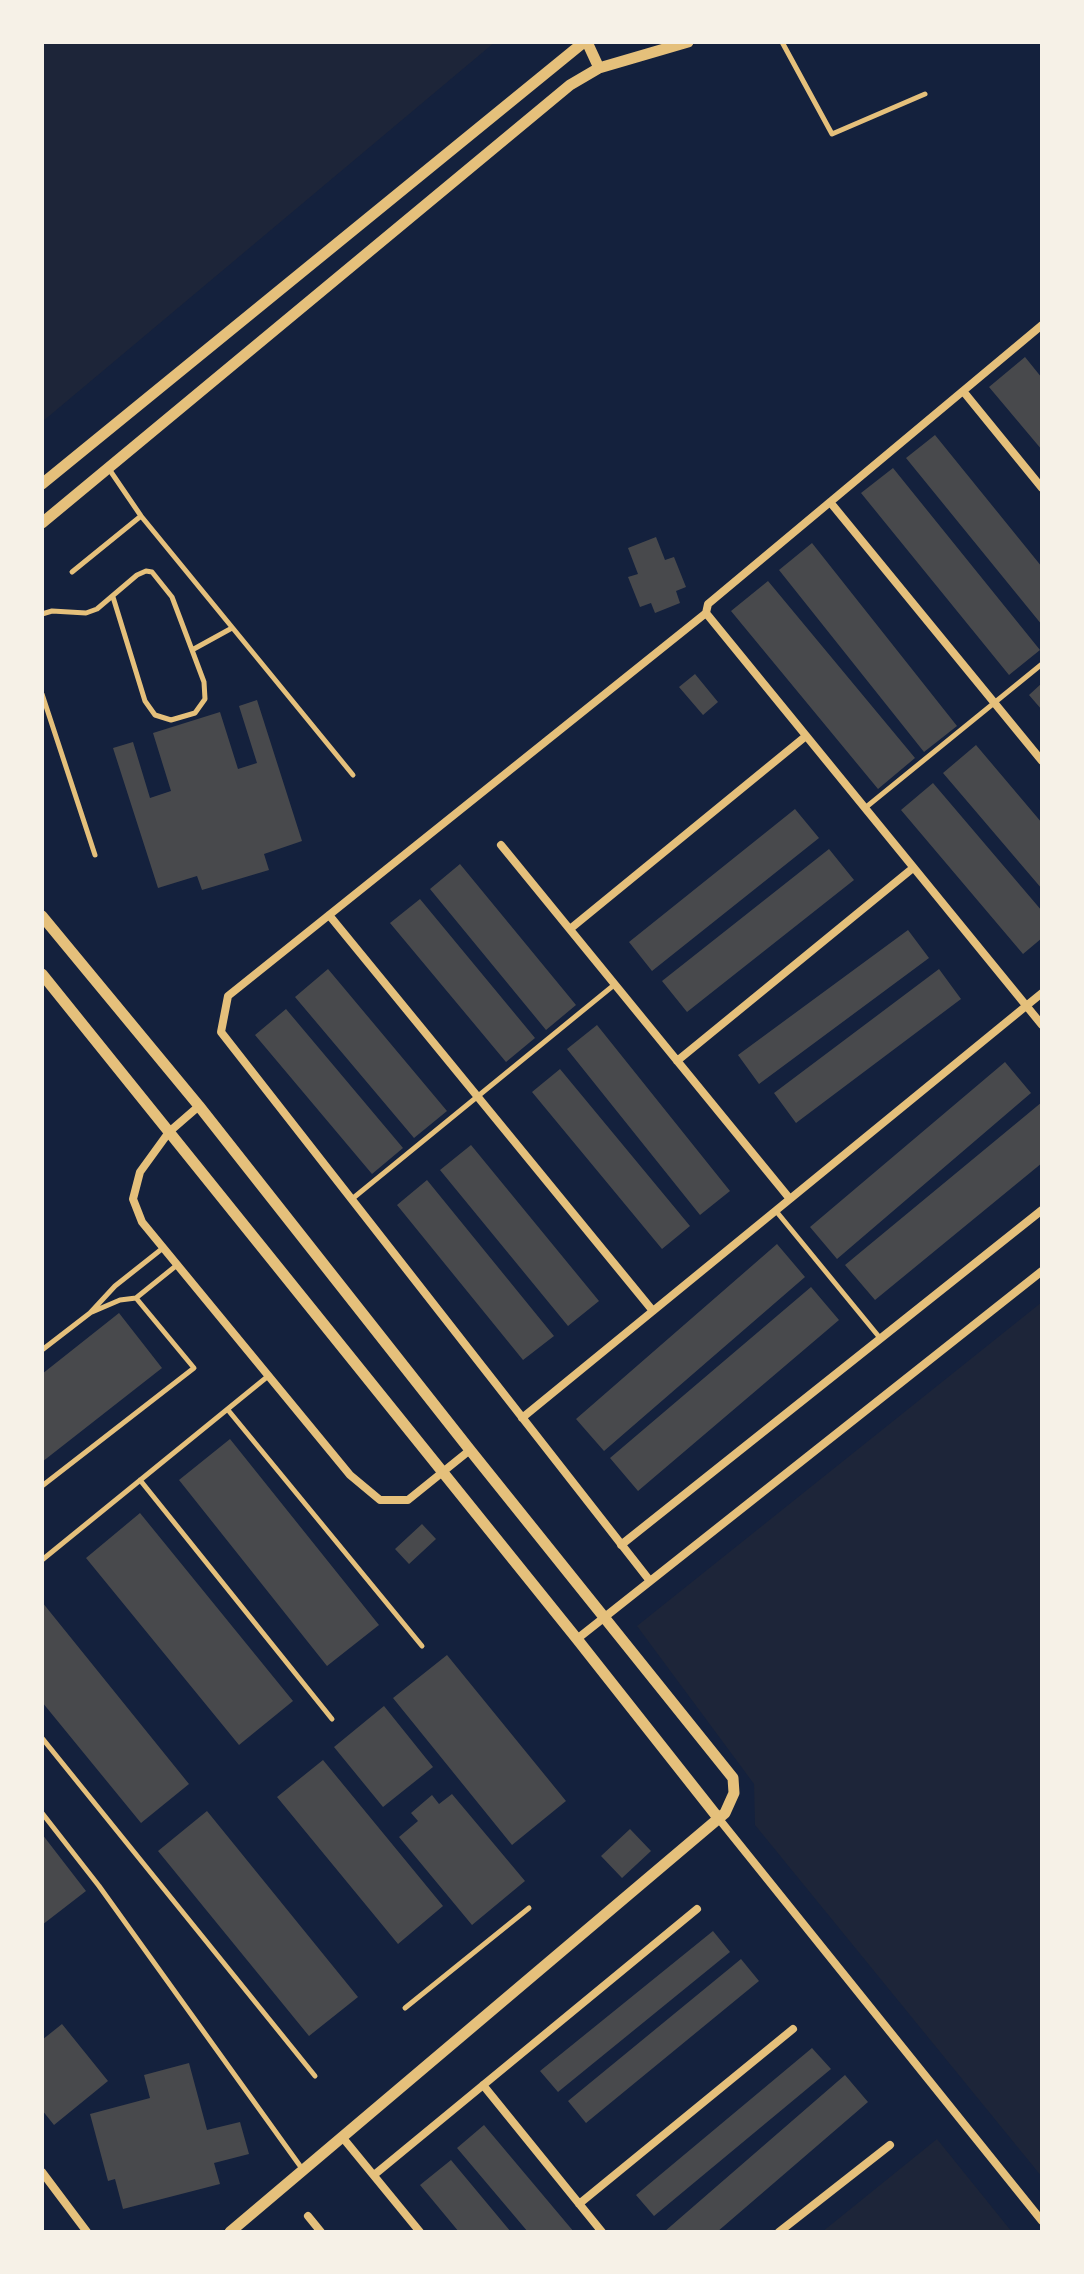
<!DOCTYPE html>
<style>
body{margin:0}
#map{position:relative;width:1084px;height:2274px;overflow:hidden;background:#14213d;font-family:"Roboto Serif",serif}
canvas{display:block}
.frame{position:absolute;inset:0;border:44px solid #f6f1e7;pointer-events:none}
</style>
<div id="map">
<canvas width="1084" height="2274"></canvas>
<div class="frame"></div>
</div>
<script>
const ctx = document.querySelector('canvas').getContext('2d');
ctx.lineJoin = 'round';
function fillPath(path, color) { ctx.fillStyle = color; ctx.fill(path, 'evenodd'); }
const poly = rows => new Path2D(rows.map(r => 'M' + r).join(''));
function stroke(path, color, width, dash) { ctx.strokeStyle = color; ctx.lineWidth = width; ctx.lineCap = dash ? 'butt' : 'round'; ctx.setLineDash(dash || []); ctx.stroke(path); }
fillPath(poly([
 [42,42,495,42,42,422],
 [1042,1302,1042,2177,755,1825,754,1784,637,1626],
 [937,2139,1012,2232,822,2232]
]), '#1d2539');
fillPath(poly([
 [1025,357,1042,378,1042,450,989,387],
 [935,435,1042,567,1042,625,906,458],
 [893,468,1040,650,1009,675,861,493],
 [656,537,665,560,674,557,686,587,676,591,680,603,655,613,651,603,640,607,628,577,638,574,628,548],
 [812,543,957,726,924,752,779,570],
 [768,581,915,758,878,789,731,611],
 [695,674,718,702,703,715,679,687],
 [1042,683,1042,710,1029,695],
 [257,700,302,841,264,854,269,870,202,890,197,876,158,888,113,748,133,742,150,798,171,791,153,733,220,712,238,769,257,763,239,706],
 [976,745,1042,823,1042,889,943,773],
 [933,783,1042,911,1042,938,1023,954,901,810],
 [795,809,819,838,652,971,629,942],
 [829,849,854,880,687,1012,662,981],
 [460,864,576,1005,546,1030,430,889],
 [420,899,535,1038,506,1062,390,923],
 [908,930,929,958,759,1084,738,1055],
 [328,969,447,1111,414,1138,295,997],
 [939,969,961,999,796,1123,774,1093],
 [286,1009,403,1148,372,1174,255,1035],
 [597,1025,730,1191,700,1215,567,1049],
 [1005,1062,1031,1093,837,1259,810,1227],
 [560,1069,690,1226,662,1249,532,1092],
 [1042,1102,1042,1163,875,1300,845,1265],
 [471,1145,599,1301,568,1326,440,1170],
 [427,1180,554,1336,523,1360,397,1205],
 [777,1244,805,1277,604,1451,576,1419],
 [811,1287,839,1320,638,1491,610,1458],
 [119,1313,162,1368,42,1462,42,1374],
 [230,1439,379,1625,327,1666,179,1480],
 [140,1513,293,1701,239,1745,86,1558],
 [422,1524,436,1539,409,1564,395,1549],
 [42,1602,189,1784,141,1823,42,1702],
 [447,1655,566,1801,512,1845,393,1698],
 [384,1706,433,1767,383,1807,334,1747],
 [323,1760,443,1906,398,1944,277,1797],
 [452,1794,525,1881,472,1925,399,1837,418,1821,411,1813,432,1795,439,1804],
 [207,1811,358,1997,309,2036,158,1851],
 [630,1829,651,1851,622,1878,601,1856],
 [42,1834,86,1891,42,1925],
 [713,1931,730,1952,558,2092,540,2071],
 [741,1959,759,1981,586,2123,568,2101],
 [62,2024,108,2081,54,2125,42,2110,42,2040],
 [812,2048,831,2069,654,2216,636,2195],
 [189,2063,207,2130,240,2122,249,2154,214,2163,220,2184,123,2209,115,2179,108,2181,90,2114,150,2098,144,2075],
 [845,2075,868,2102,717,2232,664,2232],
 [484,2125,574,2232,528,2232,457,2148],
 [451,2160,511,2232,459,2232,420,2185]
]), '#48494c');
stroke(poly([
 [782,42,832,134,925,94],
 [109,469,141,516,353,775],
 [72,572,141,516],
 [113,597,145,701,155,715,171,720,195,713,205,699,204,682,192,650],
 [42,614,52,611,86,613,97,609,137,575,146,571,152,572,172,597,192,650,232,628],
 [42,694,95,855],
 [865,808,1042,664],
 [352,1199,614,985],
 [776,1211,880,1338],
 [92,1312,120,1300,136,1298,177,1265],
 [42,1350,90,1313,115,1286,163,1248],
 [228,1410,422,1646],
 [140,1480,332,1719],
 [42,1486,194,1368,136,1298],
 [42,1560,267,1377],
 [42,1738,315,2076],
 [42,1813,99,1886,303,2170],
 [405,2008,529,1908]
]), '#e5c07b', 5);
stroke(poly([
 [963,391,1042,488],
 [830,502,1042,761],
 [706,613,1042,1025],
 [501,845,790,1199],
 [329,915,653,1311],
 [570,929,806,736],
 [677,1061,913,868],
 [199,1106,169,1132,140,1172,133,1199,142,1222,350,1475,380,1500,408,1500,470,1450],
 [522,1418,1042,993],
 [621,1545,1042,1210],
 [650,1581,221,1032,228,996,706,613,708,604,1042,325],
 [577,1639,1042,1271],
 [719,1819,1042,2221],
 [483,2085,602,2232],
 [343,2138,420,2232],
 [42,2172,87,2232],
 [374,2175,697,1909],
 [579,2204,793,2029],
 [308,2216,321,2232],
 [779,2232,890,2145]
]), '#e5c07b', 8);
stroke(poly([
 [587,42,599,68],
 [42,484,584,42],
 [42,523,570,85,599,68,688,42],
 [42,916,199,1106,470,1450,733,1778,734,1793,725,1813,230,2232],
 [42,974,577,1639,719,1819]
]), '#e5c07b', 11);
</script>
